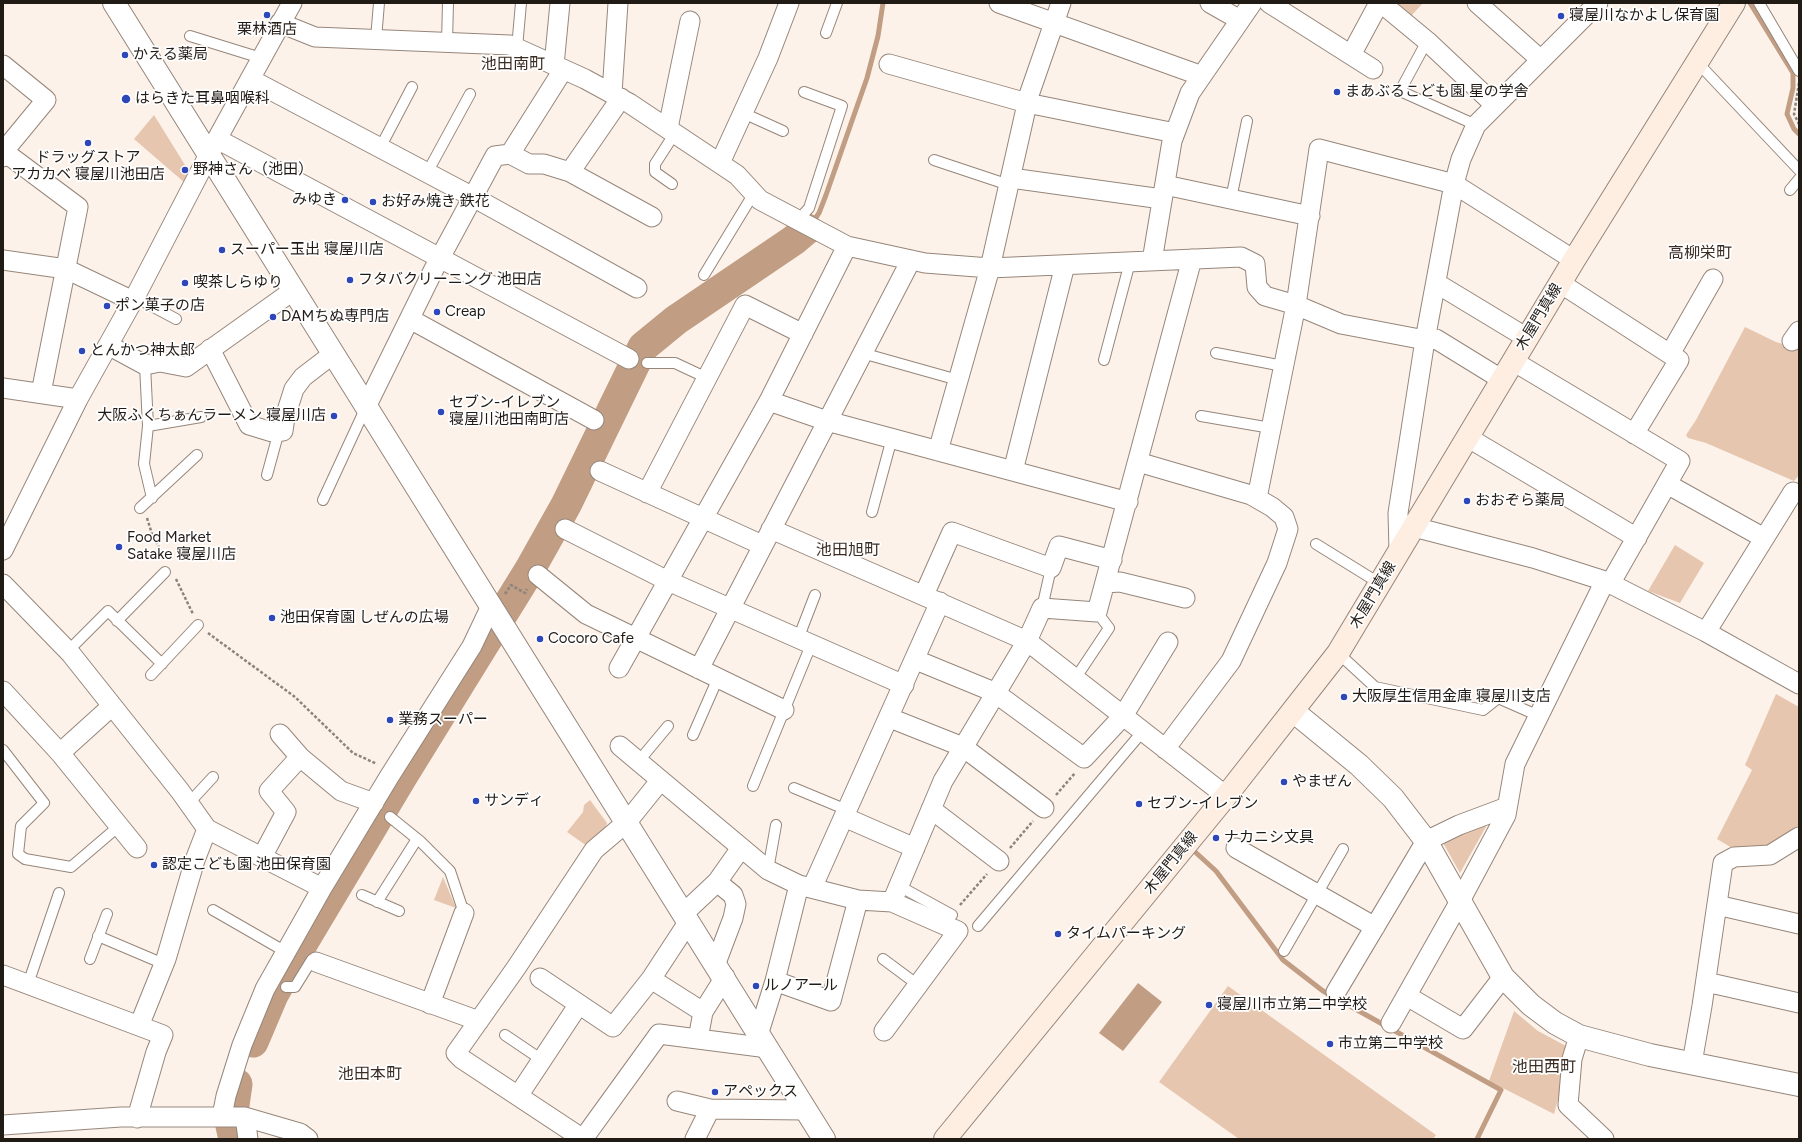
<!DOCTYPE html>
<meta charset="utf-8">
<style>
body{margin:0}
#map{position:relative;width:1802px;height:1142px;overflow:hidden;background:#fdf2ea;font-family:Figtree,sans-serif}
canvas{display:block}
.frame{position:absolute;inset:0;border:4px solid #211b16;pointer-events:none}
</style>
<div id="map">
<canvas width="1802" height="1142"></canvas>
<div class="frame"></div>
</div>
<script>
const ctx = document.querySelector('canvas').getContext('2d');
ctx.lineJoin = 'round';
function fillPath(path, color) { ctx.fillStyle = color; ctx.fill(path, 'evenodd'); }
const poly = rows => new Path2D(rows.map(r => 'M' + r).join(''));
function stroke(path, color, width, dash) { ctx.strokeStyle = color; ctx.lineWidth = width; ctx.lineCap = dash ? 'butt' : 'round'; ctx.setLineDash(dash || []); ctx.stroke(path); }
function label(font, color, halo, rows, align = 'center') {
  ctx.font = font + ' Figtree,"Noto Sans JP",sans-serif'; ctx.lineWidth = 3.5; ctx.setLineDash([]); ctx.textBaseline = 'middle'; ctx.strokeStyle = halo; ctx.fillStyle = color; for (const [text, x, y, turn = 0] of rows) {
    ctx.save(); ctx.translate(x, y); ctx.rotate((+turn || 0) * Math.PI / 180); ctx.textAlign = isNaN(turn) ? turn : align; if (halo) ctx.strokeText(text, 0, 0); ctx.fillText(text, 0, 0); ctx.restore();
  }
}
fillPath(poly([
 [1398,3,1423,3,1411,16],
 [154,115,190,173,185,183,134,139],
 [1745,327,1776,342,1799,349,1799,475,1794,481,1706,443,1688,438,1686,435,1696,420],
 [1675,545,1704,563,1680,603,1648,591],
 [1776,694,1799,707,1799,831,1768,849,1737,851,1717,839,1752,770,1745,765],
 [590,800,607,823,603,835,587,846,567,832,583,812,584,805],
 [1484,822,1487,825,1460,873,1442,841],
 [443,877,456,908,434,900],
 [1228,986,1436,1135,1433,1139,1239,1139,1159,1082],
 [1514,1011,1538,1031,1566,1046,1559,1096,1554,1114,1489,1081]
]), '#e6c6ae');
fillPath(poly([
 [1138,983,1162,1002,1123,1051,1099,1033]
]), '#c09d83');
stroke(poly([
 [1750,3,1793,73,1793,88,1787,114,1794,129,1799,134],
 [812,223,819,213,826,195,867,78,878,36,883,3],
 [1193,850,1216,871,1283,960,1323,991,1501,1090,1477,1139]
]), '#c09d83', 5);
stroke(poly([
 [253,1042,273,995,296,954,403,775,529,571,566,505,643,347,676,320,794,240,807,229],
 [234,1139,231,1126,237,1084]
]), '#c09d83', 31);
const service = poly([
 [1759,3,1799,71],
 [826,33,837,3],
 [190,36,261,58],
 [376,39,379,3],
 [1427,41,1400,91,1476,125],
 [447,42,448,3],
 [517,48,521,3],
 [1697,62,1799,170],
 [743,113,783,131],
 [380,148,412,87],
 [934,160,1009,185],
 [427,173,470,94],
 [672,184,655,172,655,164,675,133],
 [1790,190,1799,179],
 [1231,199,1247,121],
 [799,219,809,208,842,106,804,92],
 [704,275,754,193],
 [135,297,176,319],
 [862,353,958,380],
 [1216,353,1283,366],
 [1104,360,1130,262],
 [647,363,675,363,707,378],
 [145,365,148,426,144,464,152,498],
 [1201,416,1271,428],
 [148,426,201,417],
 [267,475,279,431],
 [323,500,366,407],
 [140,508,197,455],
 [872,512,892,438],
 [1316,544,1379,583],
 [1042,608,1051,568],
 [117,621,165,572],
 [798,639,815,595],
 [68,651,108,611,162,664],
 [1338,653,1375,687,1483,710,1498,698,1539,716],
 [151,675,198,625],
 [1075,679,1109,628,1097,612],
 [693,735,718,678],
 [3,750,44,803,21,826,18,854,25,859,71,867,119,826],
 [638,762,668,726],
 [753,786,811,645],
 [794,788,847,810],
 [189,803,213,777],
 [390,817,421,842,450,871,464,913],
 [768,870,776,825],
 [899,886,952,915],
 [362,895,399,911],
 [377,902,417,839],
 [213,910,286,952],
 [978,926,1143,731],
 [98,936,164,964],
 [1284,951,1343,849],
 [90,959,107,914],
 [883,959,918,985],
 [28,984,59,893],
 [286,987,295,987,311,961,316,962],
 [505,1035,542,1060]
]);
const minor = poly([
 [999,3,1202,76],
 [1210,3,1240,20],
 [1269,3,1373,69],
 [1381,3,1427,41,1495,105],
 [1477,3,1541,60],
 [280,23,315,37,510,45,585,79,629,103,737,175,760,200,847,246,925,263,990,268,1241,257,1255,264,1257,287,1265,296,1296,305,1341,324,1425,340,1436,339,1501,379],
 [1351,55,1379,3],
 [889,64,1027,103,1175,133],
 [3,65,46,100,4,151,3,157],
 [554,65,560,3],
 [250,79,473,197,637,288],
 [612,93,618,3],
 [668,128,690,21],
 [217,139,629,359],
 [3,151,78,207,41,393],
 [510,154,563,70],
 [720,163,768,58,789,3],
 [570,172,621,98],
 [1011,178,1162,199],
 [1165,185,1310,216],
 [3,260,66,269,133,301],
 [1152,261,1172,141,1190,93,1252,3],
 [1436,283,1527,338],
 [1560,283,1679,360,1634,434],
 [410,319,594,420],
 [1792,341,1799,331],
 [108,345,145,365,160,362,186,367,294,290],
 [210,349,249,425,272,432,283,431,285,417,294,389,303,377,333,354],
 [1670,354,1713,279],
 [1513,361,1680,461,1610,584],
 [3,388,78,399],
 [769,401,827,421,1128,502],
 [366,407,434,269,495,156,510,154,529,164,544,164,570,172,652,217],
 [1467,437,1637,538],
 [938,451,990,268,1029,95,1061,3],
 [1138,462,1251,495,1272,507,1284,517,1288,529,1277,563,1231,661,1165,749],
 [600,471,762,545],
 [1013,471,1065,265],
 [1667,484,1764,538],
 [647,493,745,305,803,334],
 [1257,498,1296,305,1319,149,1454,184,1574,260],
 [1414,527,1533,558,1605,581,1706,632,1799,684],
 [565,529,668,581,904,685],
 [771,529,1027,641,1226,796],
 [3,550,78,399,135,297,217,139,292,3],
 [1399,551,1398,513,1425,340,1454,184,1461,159,1476,125,1598,3],
 [538,575,586,614,784,710],
 [1105,583,1120,582,1185,598],
 [3,584,71,654,180,791,207,829],
 [924,595,952,532,1051,568,1059,546,1112,560],
 [1706,632,1793,492],
 [916,660,994,692,1084,758,1123,716,1168,642],
 [619,668,769,401,847,246],
 [699,669,911,260],
 [3,691,60,753,137,848],
 [890,718,963,747,1044,808],
 [280,734,300,757,341,791,374,803],
 [620,746,768,870,799,885,858,900,892,902,958,931,884,1031],
 [60,753,112,706],
 [931,809,999,861],
 [844,817,915,848],
 [1236,848,1375,927],
 [262,857,286,812,269,791,300,757],
 [812,888,940,602],
 [892,902,943,781,1027,641,1042,608,1097,612,1192,259],
 [1717,905,1799,924],
 [684,913,717,882,741,848],
 [316,962,479,1021],
 [716,963,733,918,736,904,733,895,717,882],
 [3,975,163,1035,156,1052,137,1118],
 [540,978,613,1027,651,979,689,921],
 [651,979,703,1012],
 [775,981,831,1001,858,900],
 [1706,982,1799,1003],
 [1336,992,1426,841,1459,825,1507,807],
 [1407,996,1463,1029,1503,977],
 [430,1004,464,913],
 [1391,1023,1460,901,1506,815,1515,764,1605,581],
 [139,1026,166,959,195,860,207,829,322,888],
 [759,1032,775,981,799,885],
 [1579,1036,1572,1059,1568,1105,1604,1139],
 [698,1039,703,1012,725,977],
 [1692,1063,1702,1006,1723,863,1734,857,1770,855,1799,837],
 [518,1096,579,1004],
 [677,1101,710,1109,806,1110],
 [222,1116,226,1096,242,1045,265,989,322,888,389,777,472,646,491,606],
 [245,1117,248,1139],
 [3,1125,121,1117,245,1117,300,1133,308,1139],
 [583,1139,462,1059,456,1053,516,968,594,850,627,822,660,781],
 [583,1139,659,1034,768,1048],
 [695,1139,710,1109]
]);
const tertiary = poly([
 [114,3,824,1139],
 [1293,711,1359,765,1393,798,1426,841,1503,977,1531,1005,1555,1023,1579,1036,1650,1055,1799,1085]
]);
const secondary = poly([
 [945,1139,1226,796,1338,653,1574,260,1734,3]
]);
stroke(service, '#96867a', 12);
stroke(minor, '#96867a', 21);
stroke(tertiary, '#96867a', 24);
stroke(secondary, '#96867a', 24);
stroke(poly([
 [1799,83,1794,114,1799,124],
 [147,518,152,534,165,559],
 [176,579,193,614],
 [505,594,511,585,525,593,527,589],
 [208,633,295,697,353,753,377,764],
 [1056,795,1075,773],
 [1010,848,1033,821],
 [960,905,987,874]
]), '#8b837d', 2.5, [3, 2]);
stroke(service, '#fff', 10);
stroke(minor, '#fff', 19);
stroke(tertiary, '#fff', 22);
stroke(secondary, '#feeee2', 22);
for (const [x, y, r, color] of [
 [267,15,4,"#2d47b8"],
 [1561,16,4,"#2d47b8"],
 [125,55,4,"#2d47b8"],
 [1337,92,4,"#2d47b8"],
 [126,99,5,"#2d47b8"],
 [88,143,4,"#2d47b8"],
 [185,170,4,"#2d47b8"],
 [345,200,4,"#2d47b8"],
 [373,202,4,"#2d47b8"],
 [222,250,4,"#2d47b8"],
 [350,280,4,"#2d47b8"],
 [185,283,4,"#2d47b8"],
 [107,306,4,"#2d47b8"],
 [437,312,4,"#2d47b8"],
 [273,317,4,"#2d47b8"],
 [82,351,4,"#2d47b8"],
 [441,412,4,"#2d47b8"],
 [334,416,4,"#2d47b8"],
 [1467,501,4,"#2d47b8"],
 [119,547,4,"#2d47b8"],
 [272,618,4,"#2d47b8"],
 [540,639,4,"#2d47b8"],
 [1344,697,4,"#2d47b8"],
 [390,720,4,"#2d47b8"],
 [1284,782,4,"#2d47b8"],
 [476,801,4,"#2d47b8"],
 [1139,804,4,"#2d47b8"],
 [1216,838,4,"#2d47b8"],
 [154,865,4,"#2d47b8"],
 [1058,934,4,"#2d47b8"],
 [756,986,4,"#2d47b8"],
 [1209,1005,4,"#2d47b8"],
 [1330,1044,4,"#2d47b8"],
 [715,1092,4,"#2d47b8"]
]) { const dot = new Path2D(); dot.arc(x, y, r, 0, 2 * Math.PI); ctx.fillStyle = color; ctx.fill(dot); stroke(dot, '#fff', 1.5); }
label('15px', '#211b16', '#fff', [
 ["寝屋川なかよし保育園",1569,16],
 ["栗林酒店",267,30,"center"],
 ["かえる薬局",133,55],
 ["まあぶるこども園 星の学舎",1345,92],
 ["はらきた耳鼻咽喉科",135,99],
 ["ドラッグストア",88,158,"center"],
 ["アカカベ 寝屋川池田店",88,175,"center"],
 ["野神さん（池田）",193,170],
 ["みゆき",337,200,"right"],
 ["お好み焼き 鉄花",381,202],
 ["スーパー玉出 寝屋川店",230,250],
 ["フタバクリーニング 池田店",358,280],
 ["喫茶しらゆり",193,283],
 ["ポン菓子の店",115,306],
 ["Creap",445,312],
 ["DAMちぬ専門店",281,317],
 ["とんかつ神太郎",90,351],
 ["セブン-イレブン",449,403],
 ["寝屋川池田南町店",449,420],
 ["大阪ふくちぁんラーメン 寝屋川店",326,416,"right"],
 ["おおぞら薬局",1475,501],
 ["Food Market",127,538],
 ["Satake 寝屋川店",127,555],
 ["池田保育園 しぜんの広場",280,618],
 ["Cocoro Cafe",548,639],
 ["大阪厚生信用金庫 寝屋川支店",1352,697],
 ["業務スーパー",398,720],
 ["やまぜん",1292,782],
 ["サンディ",484,801],
 ["セブン-イレブン",1147,804],
 ["ナカニシ文具",1224,838],
 ["認定こども園 池田保育園",162,865],
 ["タイムパーキング",1066,934],
 ["ルノアール",764,986],
 ["寝屋川市立第二中学校",1217,1005],
 ["市立第二中学校",1338,1044],
 ["アペックス",723,1092]
], 'left');
label('15px', '#211b16', '#fff', [
 ["木屋門真線",1539,317,-59],
 ["木屋門真線",1373,595,-59],
 ["木屋門真線",1171,863,-51]
]);
label('16px', '#3b2d23', '#fff', [
 ["池田南町",513,64],
 ["高柳栄町",1700,253],
 ["池田旭町",848,550],
 ["池田西町",1544,1067],
 ["池田本町",370,1074]
]);
</script>
